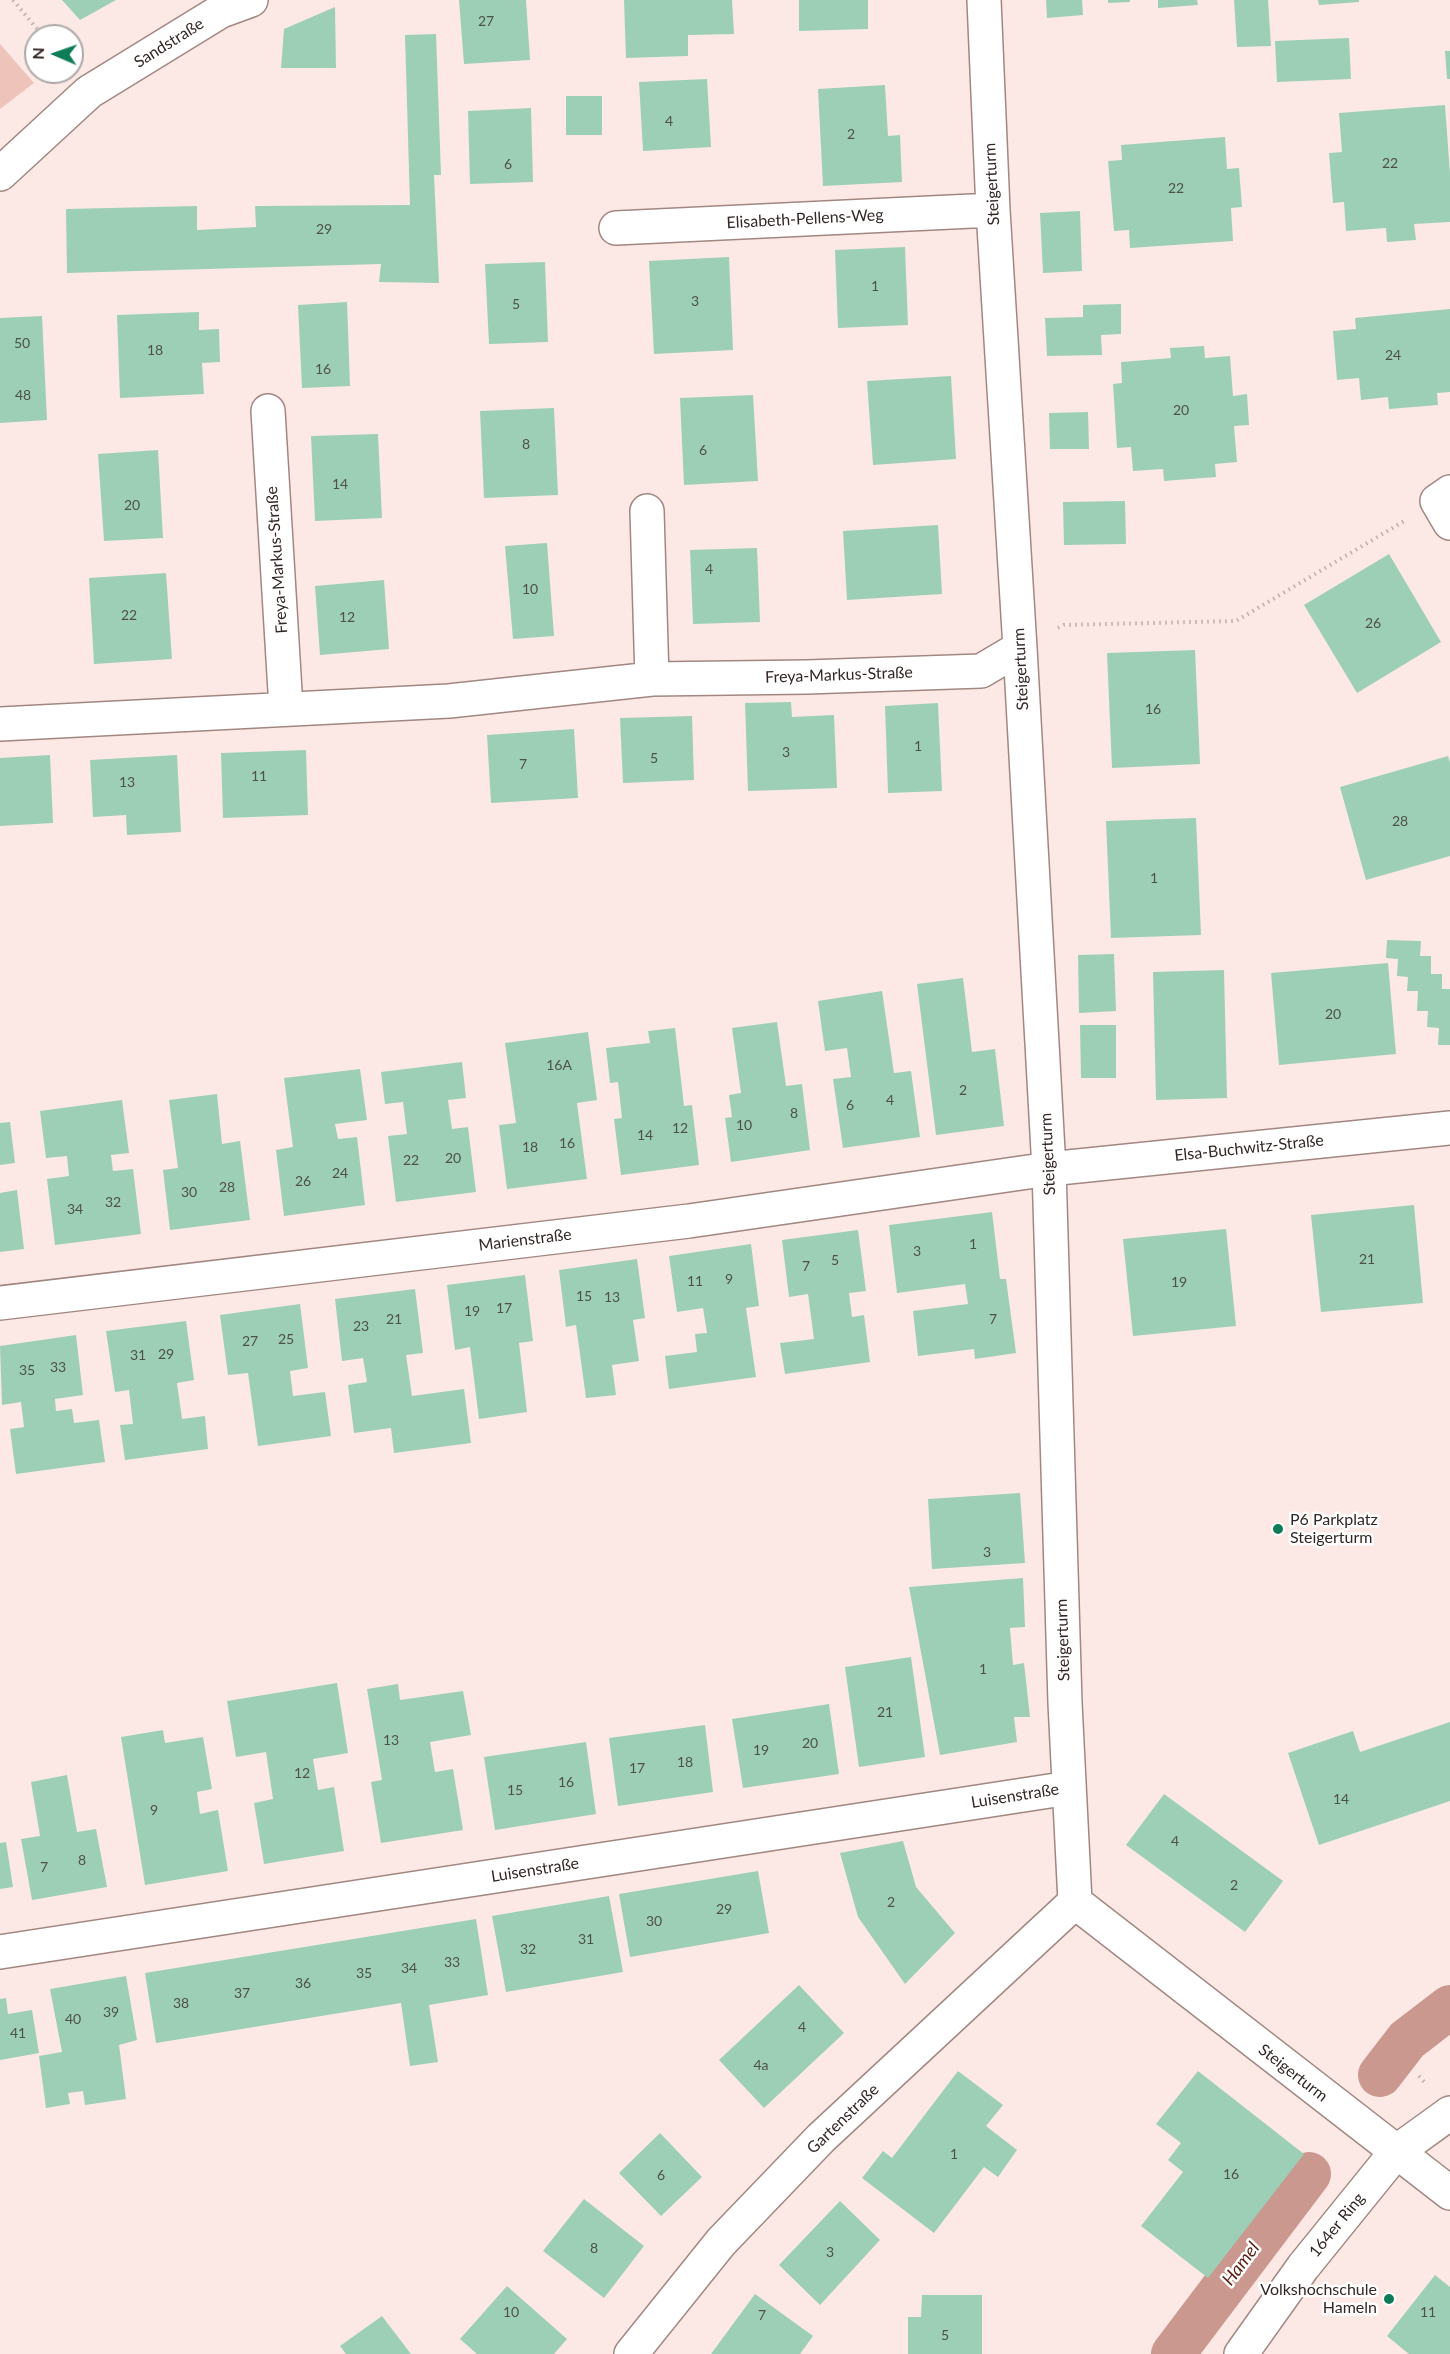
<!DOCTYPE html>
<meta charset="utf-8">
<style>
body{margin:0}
#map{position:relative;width:1450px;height:2354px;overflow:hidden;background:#fce9e5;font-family:Lato,sans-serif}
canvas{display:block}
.north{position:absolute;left:24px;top:24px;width:60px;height:60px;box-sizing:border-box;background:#fff;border:2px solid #ada9a8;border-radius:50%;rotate:272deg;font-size:16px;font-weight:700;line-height:24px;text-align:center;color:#332725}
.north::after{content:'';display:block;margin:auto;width:21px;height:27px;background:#0e7c57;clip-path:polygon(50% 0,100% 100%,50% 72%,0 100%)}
</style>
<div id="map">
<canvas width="1450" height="2354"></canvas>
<div class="north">N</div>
</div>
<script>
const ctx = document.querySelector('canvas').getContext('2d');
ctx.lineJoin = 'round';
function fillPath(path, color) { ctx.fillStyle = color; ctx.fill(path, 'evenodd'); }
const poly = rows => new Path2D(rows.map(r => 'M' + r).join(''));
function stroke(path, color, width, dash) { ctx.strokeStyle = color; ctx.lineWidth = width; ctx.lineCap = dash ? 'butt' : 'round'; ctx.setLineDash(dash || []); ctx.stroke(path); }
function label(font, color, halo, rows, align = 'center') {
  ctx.font = font + ' Lato,sans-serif'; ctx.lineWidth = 5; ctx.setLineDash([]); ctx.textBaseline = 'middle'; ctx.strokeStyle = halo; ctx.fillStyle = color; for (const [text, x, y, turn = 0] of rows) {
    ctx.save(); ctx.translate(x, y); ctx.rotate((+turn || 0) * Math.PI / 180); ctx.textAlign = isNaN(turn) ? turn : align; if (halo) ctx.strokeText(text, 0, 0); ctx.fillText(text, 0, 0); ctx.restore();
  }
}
fillPath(poly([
 [0,44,34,83,0,109]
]), '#eec3b9');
stroke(poly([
 [1380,2075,1407,2040,1450,2007],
 [1173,2354,1309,2174]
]), '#ca988e', 44);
fillPath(poly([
 [62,0,116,0,80,20],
 [459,0,526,0,530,60,464,64],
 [624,0,732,0,734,34,688,35,688,56,626,58],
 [799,0,868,0,868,29,799,31],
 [1046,0,1082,0,1083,15,1047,18],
 [1108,0,1130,0,1130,2,1108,3],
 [1158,0,1197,0,1198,5,1158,8],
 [1234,0,1268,0,1271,46,1237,47],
 [1318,0,1359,0,1359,2,1319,5],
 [335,7,336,68,281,68,284,29],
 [436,34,441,175,434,175,439,283,379,282,381,264,67,273,66,209,197,206,197,230,256,227,255,206,410,205,405,35],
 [1349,38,1351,79,1277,82,1275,41],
 [1445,51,1450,51,1450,79,1447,79],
 [707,79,711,147,643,151,639,82],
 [885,85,888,136,900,135,902,182,823,186,818,89],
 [566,96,602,96,602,135,566,135],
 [1445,105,1450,174,1450,222,1414,224,1416,240,1387,242,1386,228,1346,231,1344,202,1333,203,1329,153,1342,152,1339,113],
 [531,108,533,182,470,184,468,111],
 [1225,137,1227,169,1239,168,1242,207,1231,208,1233,241,1130,248,1129,230,1114,231,1108,161,1122,160,1121,145],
 [1080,211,1082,271,1043,273,1040,213],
 [905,247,908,325,838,328,835,250],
 [729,257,733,350,654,354,649,261],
 [545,262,548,342,489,344,485,264],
 [347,302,350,386,302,388,298,305],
 [1121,304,1121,334,1101,335,1102,355,1047,356,1045,318,1083,317,1083,305],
 [1450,309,1450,392,1437,393,1438,405,1389,409,1388,397,1361,400,1359,378,1337,380,1333,331,1356,329,1355,318],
 [199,312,199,330,219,329,220,362,202,363,204,394,120,398,117,315],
 [42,316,47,420,0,423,0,318],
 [1204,346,1205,358,1230,356,1233,396,1247,394,1249,425,1234,426,1237,462,1215,464,1216,477,1164,481,1163,469,1133,471,1131,447,1117,448,1113,384,1122,383,1121,362,1171,358,1170,348],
 [951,376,956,459,873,465,867,381],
 [753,395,758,481,684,485,680,398],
 [554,408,558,495,484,498,480,411],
 [1088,412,1089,449,1050,449,1049,413],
 [378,434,382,518,315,521,311,436],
 [158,450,163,538,104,541,98,454],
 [1125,501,1126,544,1064,545,1063,502],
 [938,525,942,594,847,600,843,531],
 [547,543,554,636,513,639,505,546],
 [757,548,760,622,693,624,690,550],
 [1389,554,1441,642,1357,693,1304,605],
 [166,573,172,659,94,664,89,578],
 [384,580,389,649,320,655,315,586],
 [1195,650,1200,764,1112,768,1107,653],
 [791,702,792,717,834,715,837,788,748,791,745,703],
 [938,703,942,791,888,793,885,706],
 [692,716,694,780,623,783,620,718],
 [574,729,578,798,491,803,487,735],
 [306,750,308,815,223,818,221,753],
 [50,755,53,823,0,826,0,758],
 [177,755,181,832,127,835,126,815,93,817,90,760],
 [1448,756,1450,763,1450,856,1366,880,1340,787],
 [1196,818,1201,935,1111,938,1106,821],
 [1387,940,1421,941,1420,956,1431,956,1431,974,1442,974,1442,989,1450,989,1450,1045,1438,1045,1439,1028,1427,1027,1428,1011,1417,1011,1418,991,1407,991,1408,977,1397,976,1398,959,1386,958],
 [1114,954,1116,1011,1079,1013,1078,955],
 [1388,963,1396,1054,1279,1065,1271,973],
 [1224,970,1227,1098,1156,1100,1153,972],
 [963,978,972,1052,995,1049,1004,1126,936,1135,917,984],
 [882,991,894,1073,911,1071,920,1137,843,1148,833,1079,851,1077,847,1048,825,1051,818,1001],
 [777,1022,786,1086,802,1084,810,1150,731,1162,725,1118,732,1117,729,1095,741,1093,732,1028],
 [1080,1025,1116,1025,1116,1078,1081,1078],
 [675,1028,684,1106,692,1105,699,1165,621,1175,614,1119,622,1118,618,1082,610,1083,606,1048,650,1043,648,1031],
 [588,1032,597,1100,577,1103,587,1179,507,1189,499,1125,516,1123,505,1043],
 [462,1062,466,1098,448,1100,452,1129,468,1127,476,1192,396,1202,388,1136,407,1134,403,1102,385,1104,381,1072],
 [360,1069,367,1120,335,1124,338,1139,357,1137,365,1205,284,1216,276,1150,293,1147,284,1078],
 [217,1094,222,1144,240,1141,250,1220,170,1230,163,1170,178,1168,169,1100],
 [122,1100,129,1153,111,1155,113,1171,133,1169,141,1234,55,1245,47,1179,69,1176,67,1156,46,1158,40,1111],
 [10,1122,15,1163,0,1165,0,1123],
 [17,1190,24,1249,0,1252,0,1193],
 [1414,1205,1423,1303,1321,1312,1311,1215],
 [992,1212,1000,1279,1006,1279,1016,1353,975,1359,974,1349,918,1356,913,1311,968,1304,965,1284,897,1293,889,1225],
 [1226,1229,1236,1326,1133,1336,1123,1239],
 [858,1230,866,1291,849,1293,852,1317,864,1315,870,1362,785,1374,780,1343,814,1339,808,1294,789,1297,782,1240],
 [751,1244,759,1306,746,1308,756,1377,669,1389,665,1356,697,1352,695,1334,707,1333,703,1308,677,1312,669,1256],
 [637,1259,645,1318,633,1320,639,1361,612,1365,616,1395,586,1398,576,1325,566,1327,559,1270],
 [525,1275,533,1341,519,1343,527,1412,479,1419,470,1347,455,1350,447,1285],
 [415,1289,423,1353,406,1355,412,1396,464,1389,471,1443,394,1453,391,1428,354,1433,348,1385,367,1382,363,1358,342,1361,335,1299],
 [300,1304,308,1368,290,1371,293,1396,325,1392,331,1436,258,1446,248,1373,228,1375,220,1315],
 [186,1321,194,1380,177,1383,182,1419,205,1416,208,1449,125,1460,120,1425,133,1424,129,1390,115,1392,106,1331],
 [76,1335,83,1395,55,1399,56,1411,72,1409,74,1423,99,1420,105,1462,16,1474,10,1429,24,1427,21,1402,2,1405,0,1346],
 [1020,1493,1025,1563,932,1569,928,1499],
 [1023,1578,1025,1627,1010,1628,1013,1665,1024,1663,1030,1717,1014,1717,1017,1742,940,1755,909,1587],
 [911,1657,925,1757,859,1767,845,1667],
 [337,1683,348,1753,313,1759,318,1790,334,1787,344,1851,264,1864,254,1803,273,1799,266,1752,236,1757,227,1701],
 [398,1684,400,1700,463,1691,471,1735,430,1742,435,1772,453,1769,463,1830,381,1843,371,1782,382,1780,367,1689],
 [829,1704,839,1774,743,1788,732,1719],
 [1450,1722,1450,1801,1319,1845,1288,1753,1353,1731,1360,1752],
 [705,1725,713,1792,618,1806,609,1738],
 [163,1730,165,1743,203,1737,212,1789,197,1792,200,1814,218,1810,228,1871,145,1885,121,1737],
 [586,1742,596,1814,495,1830,484,1757],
 [67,1775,77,1832,96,1829,107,1887,32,1900,21,1839,40,1836,31,1782],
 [1164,1794,1283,1881,1245,1932,1126,1845],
 [903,1841,916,1887,955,1933,905,1984,858,1917,840,1853],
 [6,1842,13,1887,0,1889,0,1843],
 [758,1871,769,1933,630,1957,619,1894],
 [609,1896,623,1972,506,1992,492,1916],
 [476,1919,488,1995,429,2005,438,2062,410,2066,401,2003,156,2043,145,1973],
 [126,1976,137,2040,119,2045,126,2099,85,2105,83,2091,68,2093,70,2104,46,2108,39,2056,62,2052,50,1989],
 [799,1985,844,2033,764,2108,719,2060],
 [6,1998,8,2014,32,2010,39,2053,0,2060,0,1999],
 [958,2071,1003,2105,986,2126,1017,2150,998,2177,984,2167,934,2233,862,2178,883,2151,892,2158],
 [1198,2071,1304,2154,1208,2278,1141,2226,1183,2172,1168,2160,1181,2143,1156,2124],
 [660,2133,702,2177,661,2216,619,2173],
 [584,2199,644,2246,604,2298,543,2251],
 [840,2201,880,2240,820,2305,779,2265],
 [1435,2275,1450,2287,1450,2354,1409,2354,1387,2336],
 [507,2286,567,2339,554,2354,477,2354,460,2339],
 [755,2294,813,2336,800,2354,711,2354],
 [922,2295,982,2295,982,2354,908,2354,908,2317,921,2317],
 [382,2316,411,2354,346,2354,340,2346]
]), '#9dcfb6');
const minor = poly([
 [984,0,993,210,1020,648,1049,1169,1065,1703,1075,1902,1450,2193],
 [0,174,89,92,221,11,251,0],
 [616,228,993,210],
 [268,411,286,708],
 [1450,492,1437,501,1450,523],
 [647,511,652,679],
 [0,724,449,701,652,679,807,677,981,671,1020,648],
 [0,1303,689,1221,1049,1169,1450,1128],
 [0,1952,1069,1788],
 [631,2354,721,2242,821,2138,1075,1902],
 [1241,2354,1303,2267,1396,2152,1450,2113]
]);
stroke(minor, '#a28781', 36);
stroke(poly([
 [13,0,43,36],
 [1058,628,1064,625,1236,621,1406,520],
 [1419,2076,1426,2084]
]), '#beaeaa', 4, [1.5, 4.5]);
stroke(minor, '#fff', 33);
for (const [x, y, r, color] of [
 [1278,1529,6,"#0e7c57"],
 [1389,2299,6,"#0e7c57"]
]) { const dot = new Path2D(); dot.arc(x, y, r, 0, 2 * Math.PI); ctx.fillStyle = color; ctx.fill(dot); stroke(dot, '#fff', 2); }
label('14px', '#4e5149', null, [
 ["27",486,21],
 ["4",669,121],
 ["2",851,134],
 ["22",1390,163],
 ["6",508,164],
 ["22",1176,188],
 ["29",324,229],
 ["1",875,286],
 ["3",695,301],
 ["5",516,304],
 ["50",22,343],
 ["18",155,350],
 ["24",1393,355],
 ["16",323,369],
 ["48",23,395],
 ["20",1181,410],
 ["8",526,444],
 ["6",703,450],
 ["14",340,484],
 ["20",132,505],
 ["4",709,569],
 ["10",530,589],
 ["22",129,615],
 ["12",347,617],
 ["26",1373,623],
 ["16",1153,709],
 ["1",918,746],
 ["3",786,752],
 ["5",654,758],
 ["7",523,764],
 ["11",259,776],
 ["13",127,782],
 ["28",1400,821],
 ["1",1154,878],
 ["20",1333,1014],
 ["16A",559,1065],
 ["2",963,1090],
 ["4",890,1100],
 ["6",850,1105],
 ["8",794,1113],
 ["10",744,1125],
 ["12",680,1128],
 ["14",645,1135],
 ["16",567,1143],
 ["18",530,1147],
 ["20",453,1158],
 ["22",411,1160],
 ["24",340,1173],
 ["26",303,1181],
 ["28",227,1187],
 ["30",189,1192],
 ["32",113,1202],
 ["34",75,1209],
 ["1",973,1244],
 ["3",917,1251],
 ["21",1367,1259],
 ["5",835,1260],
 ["7",806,1266],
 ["9",729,1279],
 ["11",695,1281],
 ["19",1179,1282],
 ["15",584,1296],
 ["13",612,1297],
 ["17",504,1308],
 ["19",472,1311],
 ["21",394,1319],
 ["7",993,1319],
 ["23",361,1326],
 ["25",286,1339],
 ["27",250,1341],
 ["29",166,1354],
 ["31",138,1355],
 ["33",58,1367],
 ["35",27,1370],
 ["3",987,1552],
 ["1",983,1669],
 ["21",885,1712],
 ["13",391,1740],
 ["20",810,1743],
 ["19",761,1750],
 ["18",685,1762],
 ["17",637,1768],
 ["12",302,1773],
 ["16",566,1782],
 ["15",515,1790],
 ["14",1341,1799],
 ["9",154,1810],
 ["4",1175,1841],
 ["8",82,1860],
 ["7",44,1867],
 ["2",1234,1885],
 ["2",891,1902],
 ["29",724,1909],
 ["30",654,1921],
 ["31",586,1939],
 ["32",528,1949],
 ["33",452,1962],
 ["34",409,1968],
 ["35",364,1973],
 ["36",303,1983],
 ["37",242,1993],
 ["38",181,2003],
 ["39",111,2012],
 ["40",73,2019],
 ["4",802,2027],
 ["41",18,2033],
 ["4a",761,2065],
 ["1",954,2154],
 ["16",1231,2174],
 ["6",661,2175],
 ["8",594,2248],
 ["3",830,2252],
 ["10",511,2312],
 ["11",1428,2312],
 ["7",762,2315],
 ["5",945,2335]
]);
label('16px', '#332725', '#fff', [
 ["Sandstraße",169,43,-32],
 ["Steigerturm",992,184,-93],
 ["Elisabeth-Pellens-Weg",805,219,-3],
 ["Freya-Markus-Straße",277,560,-94],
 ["Steigerturm",1021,669,-93],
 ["Freya-Markus-Straße",839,675,-2],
 ["Elsa-Buchwitz-Straße",1249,1148,-6],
 ["Steigerturm",1048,1154,-93],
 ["Marienstraße",525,1240,-7],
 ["Steigerturm",1063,1640,-92],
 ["Luisenstraße",1015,1796,-9],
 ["Luisenstraße",535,1870,-9],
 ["Steigerturm",1293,2073,38],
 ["Gartenstraße",843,2119,-44],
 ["164er Ring",1337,2225,-51]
]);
label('16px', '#332725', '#fff', [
 ["P6 Parkplatz",1290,1520],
 ["Steigerturm",1290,1538],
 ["Volkshochschule",1377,2290,"right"],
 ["Hameln",1377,2308,"right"]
], 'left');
label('italic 18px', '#5b1e13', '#fff', [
 ["Hamel",1241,2264,-53]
]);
</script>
